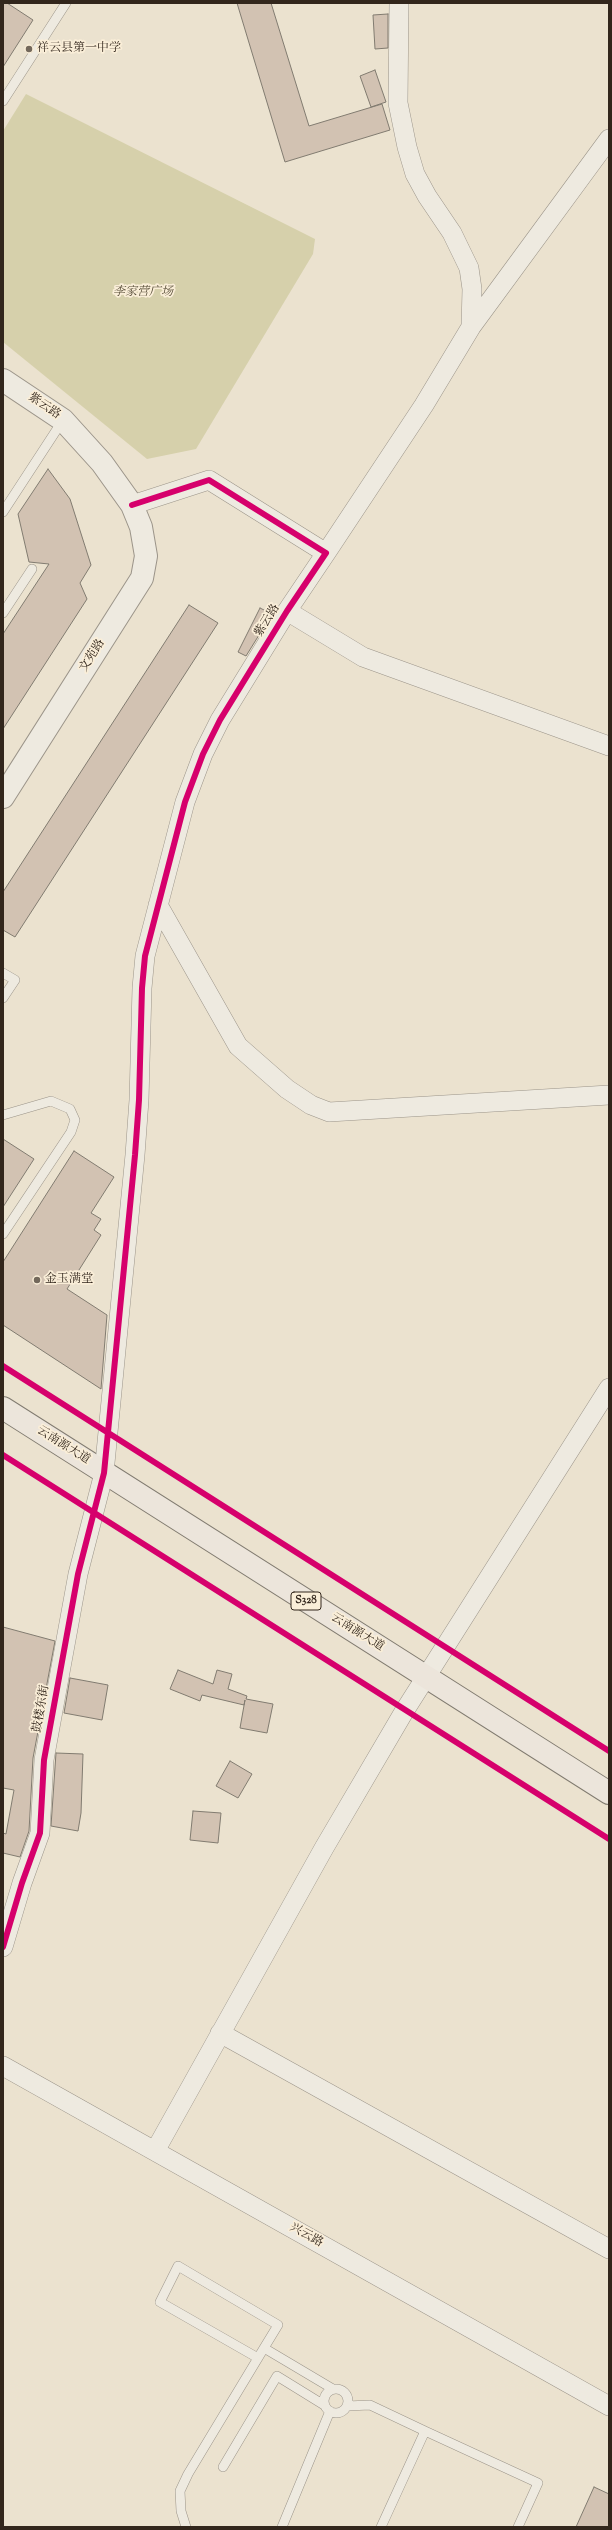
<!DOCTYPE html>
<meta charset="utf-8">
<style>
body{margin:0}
#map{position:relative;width:612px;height:2530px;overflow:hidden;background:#ebe2cf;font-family:"Sorts Mill Goudy",serif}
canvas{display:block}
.frame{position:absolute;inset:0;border:4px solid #32261c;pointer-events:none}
</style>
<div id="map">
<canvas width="612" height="2530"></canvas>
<div class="frame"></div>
</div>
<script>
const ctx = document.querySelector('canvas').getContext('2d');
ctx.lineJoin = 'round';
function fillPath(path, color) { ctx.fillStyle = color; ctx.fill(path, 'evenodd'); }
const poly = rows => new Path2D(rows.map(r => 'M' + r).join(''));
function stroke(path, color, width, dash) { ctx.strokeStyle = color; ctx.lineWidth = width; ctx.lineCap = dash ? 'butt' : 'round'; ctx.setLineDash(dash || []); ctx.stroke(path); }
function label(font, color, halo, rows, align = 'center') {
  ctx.font = font + ' "Sorts Mill Goudy","Noto Serif SC",serif'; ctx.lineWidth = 3.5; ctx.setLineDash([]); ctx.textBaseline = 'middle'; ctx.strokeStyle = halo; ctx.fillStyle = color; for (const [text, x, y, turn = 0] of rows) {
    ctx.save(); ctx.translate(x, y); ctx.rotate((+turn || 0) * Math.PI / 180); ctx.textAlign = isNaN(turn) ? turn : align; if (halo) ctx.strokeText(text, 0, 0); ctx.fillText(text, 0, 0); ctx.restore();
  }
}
fillPath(poly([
 [26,94,315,239,313,254,196,449,147,459,3,342,3,131]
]), '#d6d0ab');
const building = poly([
 [3,3,7,3,33,20,3,67,3,3],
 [237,3,271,3,309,126,382,104,390,130,285,162,237,3],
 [388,14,388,48,375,49,373,15,388,14],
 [375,70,386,102,371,107,360,76,375,70],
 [48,469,70,499,91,565,80,583,87,599,3,729,3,634,49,564,29,562,18,514,48,469],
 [189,605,218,623,15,937,3,930,3,892,189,605],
 [260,608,272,614,246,656,238,652,260,608],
 [3,1139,34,1159,3,1207,3,1139],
 [74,1151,114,1177,91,1213,101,1219,94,1230,101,1235,67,1289,107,1315,101,1389,3,1325,3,1262,74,1151],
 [3,1627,55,1641,33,1758,29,1831,20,1857,3,1853,3,1833,6,1834,14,1790,3,1788,3,1627],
 [178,1670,213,1684,217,1670,232,1674,228,1689,247,1696,246,1699,273,1704,267,1733,240,1728,245,1700,244,1705,202,1695,200,1701,170,1689,178,1670],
 [70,1678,108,1685,102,1720,64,1713,70,1678],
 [56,1753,83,1754,81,1813,78,1831,51,1826,56,1753],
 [230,1761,252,1774,238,1798,216,1786,230,1761],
 [193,1811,221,1813,218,1843,190,1840,193,1811],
 [594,2487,609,2494,609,2527,576,2527,594,2487]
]);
fillPath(building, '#d2c2b2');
stroke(building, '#817b70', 1);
const service = poly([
 [3,101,66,3],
 [3,512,63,420],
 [3,613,32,569],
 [3,973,15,980,3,998],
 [3,1115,51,1101,70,1109,75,1120,71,1132,3,1234],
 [258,2358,160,2302,178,2266,278,2325,264,2348],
 '324 2401a12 12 0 1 1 24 0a12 12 0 1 1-24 0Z',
 [347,2406,370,2405,425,2431,381,2527],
 [425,2431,538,2483,518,2527],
 [223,2467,277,2376,324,2405],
 [186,2527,181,2511,180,2491,188,2474,264,2348,333,2389],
 [282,2527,330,2411]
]);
const minor = poly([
 [399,3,398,103,407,147,415,174,427,196,452,233,469,268,472,289,471,327],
 [326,553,424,405,471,327,609,139],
 [287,611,363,657,609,746],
 [158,905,238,1046,287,1089,311,1105,329,1112,609,1095],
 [3,1947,22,1883,40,1833,44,1760,78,1574,104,1473,135,1155,139,1100,142,988,145,956,185,802,203,754,220,720,287,611,326,553,209,480,132,505],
 [220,2033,609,2249],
 [3,2066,609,2406],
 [155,2151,324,1848,405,1710,609,1388]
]);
const tertiary = poly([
 [3,380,63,420,102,463,132,505,141,527,146,556,142,578,3,797]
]);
const primary = poly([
 [3,1408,609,1793]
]);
stroke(service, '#9b9489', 10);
stroke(minor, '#9b9489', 20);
stroke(tertiary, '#9b9489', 24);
stroke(primary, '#817b70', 24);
stroke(service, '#eeeae0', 9);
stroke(minor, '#eeeae0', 19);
stroke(tertiary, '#eeeae0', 22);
stroke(primary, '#ece5db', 22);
stroke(poly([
 [3,1366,609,1751],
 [3,1455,609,1839],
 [3,1947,22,1883,40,1833,44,1760,78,1574,104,1473,135,1155,139,1100,142,988,145,956,185,802,203,754,220,720,287,611,326,553,209,480,132,505]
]), '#d6006c', 6);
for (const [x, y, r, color] of [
 [29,49,4,"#73685b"],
 [37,1280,4,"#73685b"]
]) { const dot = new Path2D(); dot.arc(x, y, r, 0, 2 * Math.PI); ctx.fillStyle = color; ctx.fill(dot); stroke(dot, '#faeed8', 1.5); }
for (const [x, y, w] of [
 [306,1601,30]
]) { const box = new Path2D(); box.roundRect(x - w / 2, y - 9, w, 18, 3); ctx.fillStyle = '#faeed8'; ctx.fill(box); stroke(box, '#32261c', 1); }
label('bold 11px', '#32261c', null, [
 ["S328",306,1601]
]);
label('12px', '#32261c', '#faeed8', [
 ["祥云县第一中学",37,49],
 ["金玉满堂",45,1280]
], 'left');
label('italic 12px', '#574d38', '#faeed8', [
 ["李家营广场",143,293]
]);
label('12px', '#32261c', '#faeed8', [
 ["紫云路",44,407,34],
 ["紫云路",268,621,-58],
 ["文苑路",93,656,-58],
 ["云南源大道",63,1446,32],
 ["云南源大道",357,1633,32],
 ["鼓楼东街",42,1709,-80],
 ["兴云路",306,2236,29]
]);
</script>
